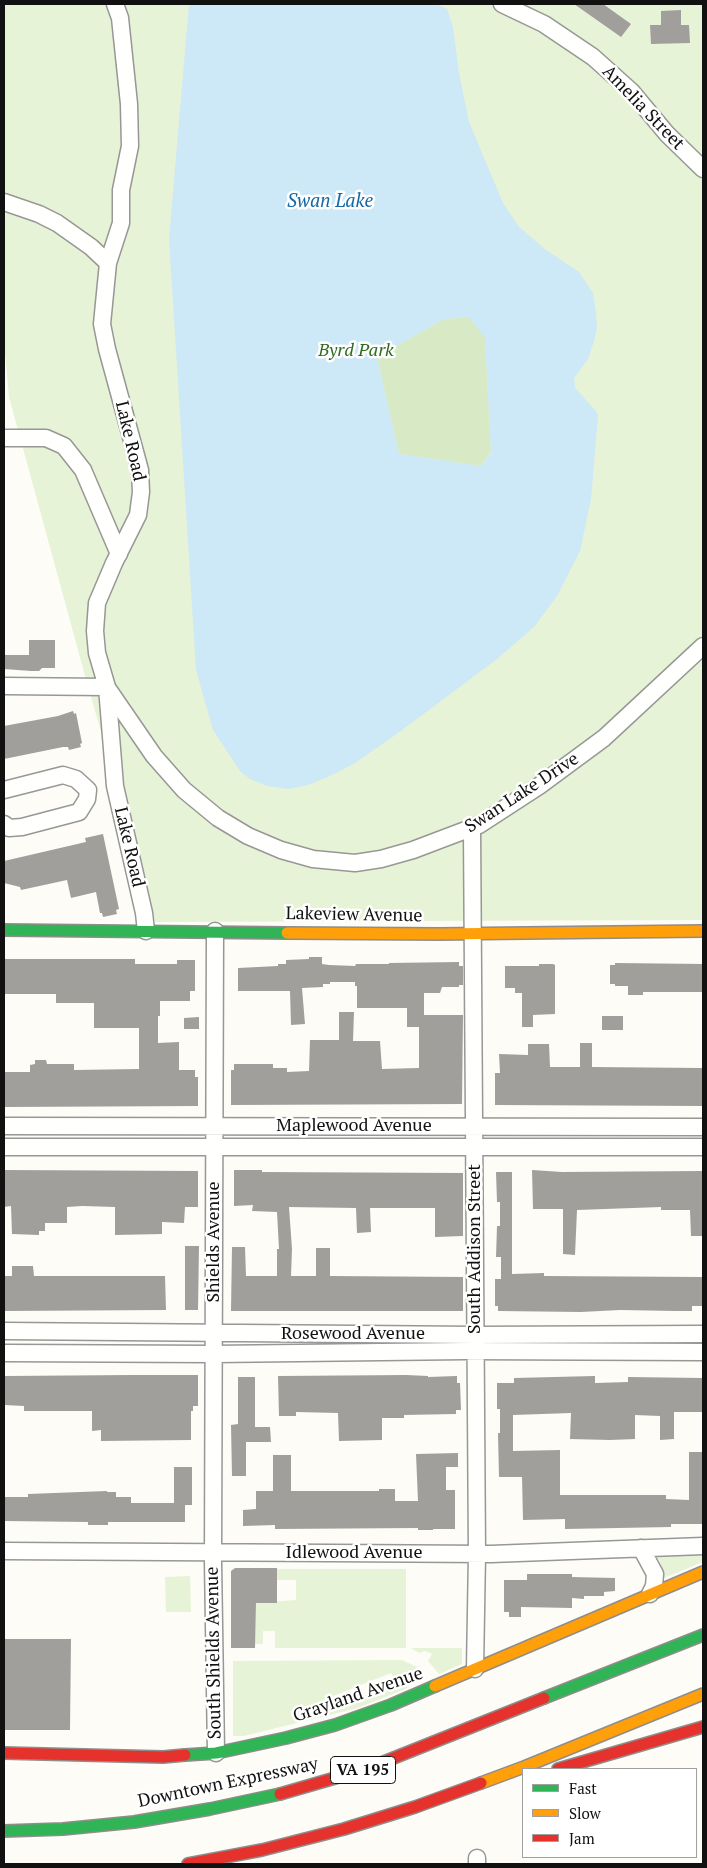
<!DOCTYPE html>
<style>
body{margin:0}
#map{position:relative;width:707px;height:1868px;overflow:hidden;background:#fdfcf7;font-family:"PT Serif",serif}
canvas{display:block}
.frame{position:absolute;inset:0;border:5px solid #111;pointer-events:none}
.legend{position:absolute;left:522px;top:1768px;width:175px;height:90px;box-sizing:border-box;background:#fff;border:1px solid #a0a0a0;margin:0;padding:6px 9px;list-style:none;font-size:15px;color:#111}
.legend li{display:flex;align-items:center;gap:10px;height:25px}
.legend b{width:25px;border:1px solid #a0a0a0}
</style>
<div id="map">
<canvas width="707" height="1868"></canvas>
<div class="frame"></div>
<ul class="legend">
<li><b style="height:6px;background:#30b455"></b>Fast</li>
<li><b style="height:6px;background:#ff9f0a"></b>Slow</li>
<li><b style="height:6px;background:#e5322d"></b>Jam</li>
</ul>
</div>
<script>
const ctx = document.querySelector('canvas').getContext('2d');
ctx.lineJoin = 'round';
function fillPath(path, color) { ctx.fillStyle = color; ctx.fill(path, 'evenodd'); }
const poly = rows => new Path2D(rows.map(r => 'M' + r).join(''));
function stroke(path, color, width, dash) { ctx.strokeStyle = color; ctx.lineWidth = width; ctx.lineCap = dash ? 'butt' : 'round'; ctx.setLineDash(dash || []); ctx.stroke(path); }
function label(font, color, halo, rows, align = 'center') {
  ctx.font = font + ' "PT Serif",serif'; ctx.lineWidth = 5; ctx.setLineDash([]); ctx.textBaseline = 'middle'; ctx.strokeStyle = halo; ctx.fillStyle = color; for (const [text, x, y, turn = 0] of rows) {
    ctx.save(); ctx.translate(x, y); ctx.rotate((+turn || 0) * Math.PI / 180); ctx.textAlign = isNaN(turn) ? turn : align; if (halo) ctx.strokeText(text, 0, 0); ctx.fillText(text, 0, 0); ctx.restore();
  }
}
fillPath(poly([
 [4,4,703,4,703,920,155,922,84,672,9,397,4,341],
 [652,1551,703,1551,703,1562,664,1578,660,1561],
 [277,1569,406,1569,406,1648,275,1648,275,1631,263,1631,263,1644,255,1644,256,1603,296,1600,296,1580,277,1580],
 [190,1576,191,1612,166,1612,165,1577],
 [411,1648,462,1648,462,1664,439,1674,428,1661,432,1654,425,1651,419,1653],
 [402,1660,419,1668,424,1673,424,1678,417,1681,400,1680,395,1681,391,1673,326,1699,331,1711,400,1686,410,1687,358,1708,244,1736,233,1736,233,1661]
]), '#e7f3d7');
fillPath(poly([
 [469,317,485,337,491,452,481,466,399,454,377,357,444,319]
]), '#d8eac5');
fillPath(poly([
 [189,4,436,4,447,9,453,27,459,73,469,122,503,203,519,227,546,250,579,272,593,293,596,313,597,328,594,341,588,359,574,378,575,388,596,411,598,416,591,499,580,551,557,596,534,627,497,659,398,733,355,763,330,776,308,785,288,789,267,786,250,779,240,771,213,730,196,670,169,239],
 [469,317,485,338,491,453,481,466,399,454,377,357,444,319]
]), '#cde8f7');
fillPath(poly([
 [574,4,603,4,631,24,621,37],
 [681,10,681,25,689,25,690,43,651,44,650,25,661,25,661,11],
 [29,640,55,640,55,668,42,668,39,671,31,671,4,669,4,655,29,655],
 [73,711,74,714,76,713,82,743,80,744,81,747,69,750,68,747,63,747,4,759,4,726,58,716],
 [103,834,119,909,116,910,117,914,103,917,102,913,100,913,96,892,71,898,67,880,21,890,20,887,4,883,4,861,86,842,85,838],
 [309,957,322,957,322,964,329,965,355,966,356,964,389,964,389,963,459,962,459,966,463,966,463,985,459,985,459,987,442,987,440,993,424,993,424,1015,463,1015,462,1104,231,1105,231,1070,234,1070,234,1064,273,1064,273,1068,287,1068,287,1072,309,1071,310,1040,339,1040,339,1012,354,1012,353,1041,380,1041,382,1069,419,1068,419,1027,407,1027,407,1008,357,1008,357,986,355,986,355,982,330,982,330,984,323,984,323,987,302,988,305,1024,291,1025,290,991,238,991,238,968,278,966,278,964,286,964,286,960,309,959],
 [4,959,135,959,135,964,177,964,177,960,195,960,195,991,190,991,190,1001,160,1001,160,1016,158,1016,158,1043,179,1042,179,1070,195,1070,195,1077,198,1077,198,1106,4,1107,4,1072,30,1072,30,1065,35,1064,35,1060,46,1060,47,1064,74,1064,74,1070,139,1069,139,1028,94,1028,94,1003,56,1003,56,994,4,994],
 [615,963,703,964,703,992,643,992,643,995,628,995,628,986,615,986,615,984,610,984,610,965,615,965],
 [539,964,553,964,555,965,555,1014,533,1015,533,1027,522,1027,522,993,515,993,515,988,505,988,505,966,539,966],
 [602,1016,623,1016,623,1030,602,1030],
 [199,1017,199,1029,184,1029,184,1018],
 [580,1043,592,1043,592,1067,703,1068,703,1106,495,1105,495,1073,500,1073,499,1054,528,1055,528,1044,549,1044,550,1067,580,1067],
 [4,1170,198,1171,198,1207,185,1207,184,1223,162,1222,162,1234,115,1235,115,1207,82,1206,67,1207,67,1223,45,1223,45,1231,39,1231,39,1235,12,1234,11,1206,4,1207],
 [234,1170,262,1170,262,1172,463,1173,463,1236,435,1237,435,1208,370,1208,371,1232,357,1233,356,1208,289,1207,292,1249,291,1276,316,1276,316,1248,330,1248,330,1276,463,1277,463,1311,231,1311,232,1247,245,1247,246,1276,277,1276,277,1249,279,1249,277,1212,252,1211,253,1205,234,1206],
 [532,1170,562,1172,703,1171,703,1236,691,1236,690,1210,661,1210,661,1207,577,1210,575,1255,563,1254,563,1209,533,1209],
 [496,1172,512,1172,512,1274,544,1273,544,1276,703,1277,703,1306,692,1306,692,1311,676,1311,620,1310,581,1312,498,1311,498,1306,495,1306,495,1279,501,1279,501,1257,496,1257,497,1226,500,1226,500,1202,497,1202],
 [185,1246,199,1246,198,1310,185,1310],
 [12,1266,33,1266,34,1276,165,1276,166,1310,4,1311,4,1276,12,1276],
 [132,1375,198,1375,198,1406,193,1406,193,1411,191,1411,191,1440,101,1441,101,1430,92,1431,92,1411,24,1411,24,1406,4,1405,4,1380,5,1380,5,1376],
 [406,1375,428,1376,428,1377,457,1376,457,1383,460,1383,461,1410,456,1410,456,1414,404,1415,404,1418,382,1418,382,1440,339,1441,338,1413,296,1412,296,1416,279,1416,278,1376],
 [595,1376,595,1383,628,1382,628,1377,703,1378,703,1412,674,1412,674,1439,660,1440,660,1416,635,1415,635,1439,610,1440,570,1439,571,1413,513,1415,513,1451,560,1450,560,1495,666,1495,666,1499,689,1500,689,1452,703,1452,703,1524,671,1524,671,1527,565,1529,565,1519,523,1520,522,1477,499,1477,498,1433,500,1433,500,1409,497,1409,497,1383,514,1383,514,1378],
 [238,1377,255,1377,255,1427,270,1427,271,1442,246,1442,246,1476,232,1476,231,1425,238,1424],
 [458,1453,458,1467,446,1467,446,1490,455,1490,455,1529,433,1529,433,1530,418,1530,418,1528,275,1529,275,1525,243,1526,243,1510,256,1509,256,1491,273,1491,273,1455,291,1455,291,1491,379,1491,379,1489,395,1489,395,1501,418,1501,416,1454],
 [174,1467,192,1467,192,1505,185,1505,185,1522,108,1522,108,1525,88,1525,88,1522,4,1521,4,1497,28,1497,28,1494,107,1491,107,1492,116,1492,116,1497,131,1497,131,1503,174,1503],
 [235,1568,277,1568,277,1603,256,1603,255,1648,231,1648,231,1571],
 [527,1574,572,1574,572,1577,615,1578,615,1591,604,1592,604,1596,584,1596,584,1599,572,1598,572,1608,521,1607,521,1617,509,1617,509,1612,504,1612,504,1580,527,1580],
 [4,1639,71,1639,70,1730,4,1730]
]), '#a19f9c');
const street = poly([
 [115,4,120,18,129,104,130,146,121,190,121,223,108,263,102,324,107,349,140,470,141,492,138,515,114,563,97,603,95,631,97,653,107,687,115,786,144,913,146,931],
 [502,4,544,24,593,57,632,92,667,134,703,169],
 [4,202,39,214,57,223,91,247,108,263],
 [4,438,46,438,64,446,83,470,119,554],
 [4,686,107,687],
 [108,689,154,756,184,790,218,818,248,836,281,850,313,859,355,863,381,859,413,850,479,825,539,786,604,738,703,646],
 [4,790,63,775,76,779,88,790],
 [4,824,9,828,22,827,79,812,87,799,88,790],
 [472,829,477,1554,475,1669],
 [215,931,213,1561,216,1753],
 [4,1126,703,1127],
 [4,1147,703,1147],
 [4,1331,476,1335,703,1334],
 [4,1353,214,1354,465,1351,703,1352],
 [641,1548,655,1574,654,1586,650,1594],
 [4,1551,491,1554,703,1546],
 [477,1858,477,1864]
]);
const fast = poly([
 [4,930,287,933],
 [544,1698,703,1635],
 [185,1755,216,1753,286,1738,335,1725,391,1705,435,1686],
 [4,1831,63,1829,134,1822,210,1809,280,1794]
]);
const slow = poly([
 [287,933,439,934,703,931],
 [435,1686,703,1572],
 [481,1783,524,1767,703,1694]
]);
const jam = poly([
 [4,1753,163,1757,185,1755],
 [558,1769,703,1727],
 [280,1794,366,1769,544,1698],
 [188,1864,262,1850,344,1829,415,1807,481,1783]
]);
stroke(street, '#979795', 19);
stroke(fast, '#8e8d8b', 14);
stroke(slow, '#8e8d8b', 14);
stroke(jam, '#8e8d8b', 14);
stroke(street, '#fffffe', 16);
stroke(fast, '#30b455', 11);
stroke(slow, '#ff9f0a', 11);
stroke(jam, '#e5322d', 11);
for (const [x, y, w] of [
 [363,1770,65]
]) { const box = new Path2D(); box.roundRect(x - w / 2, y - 13.5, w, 27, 4); ctx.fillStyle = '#fff'; ctx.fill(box); stroke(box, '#111', 1); }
label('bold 16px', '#111', null, [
 ["VA 195",363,1770]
]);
label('18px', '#111', '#fff', [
 ["Amelia Street",643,108,46],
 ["Lake Road",130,441,77],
 ["Swan Lake Drive",522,793,-33],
 ["Lake Road",129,847,77],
 ["Lakeview Avenue",354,915,1],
 ["Maplewood Avenue",354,1126],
 ["Shields Avenue",214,1242,-90],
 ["South Addison Street",475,1249,-90],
 ["Rosewood Avenue",353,1334],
 ["Idlewood Avenue",354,1553],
 ["South Shields Avenue",214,1653,-91],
 ["Grayland Avenue",358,1695,-19],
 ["Downtown Expressway",228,1783,-12]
]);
label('italic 18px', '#2f6b1f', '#fff', [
 ["Byrd Park",356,351]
]);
label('italic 19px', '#1768a6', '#fff', [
 ["Swan Lake",330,202]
]);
</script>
